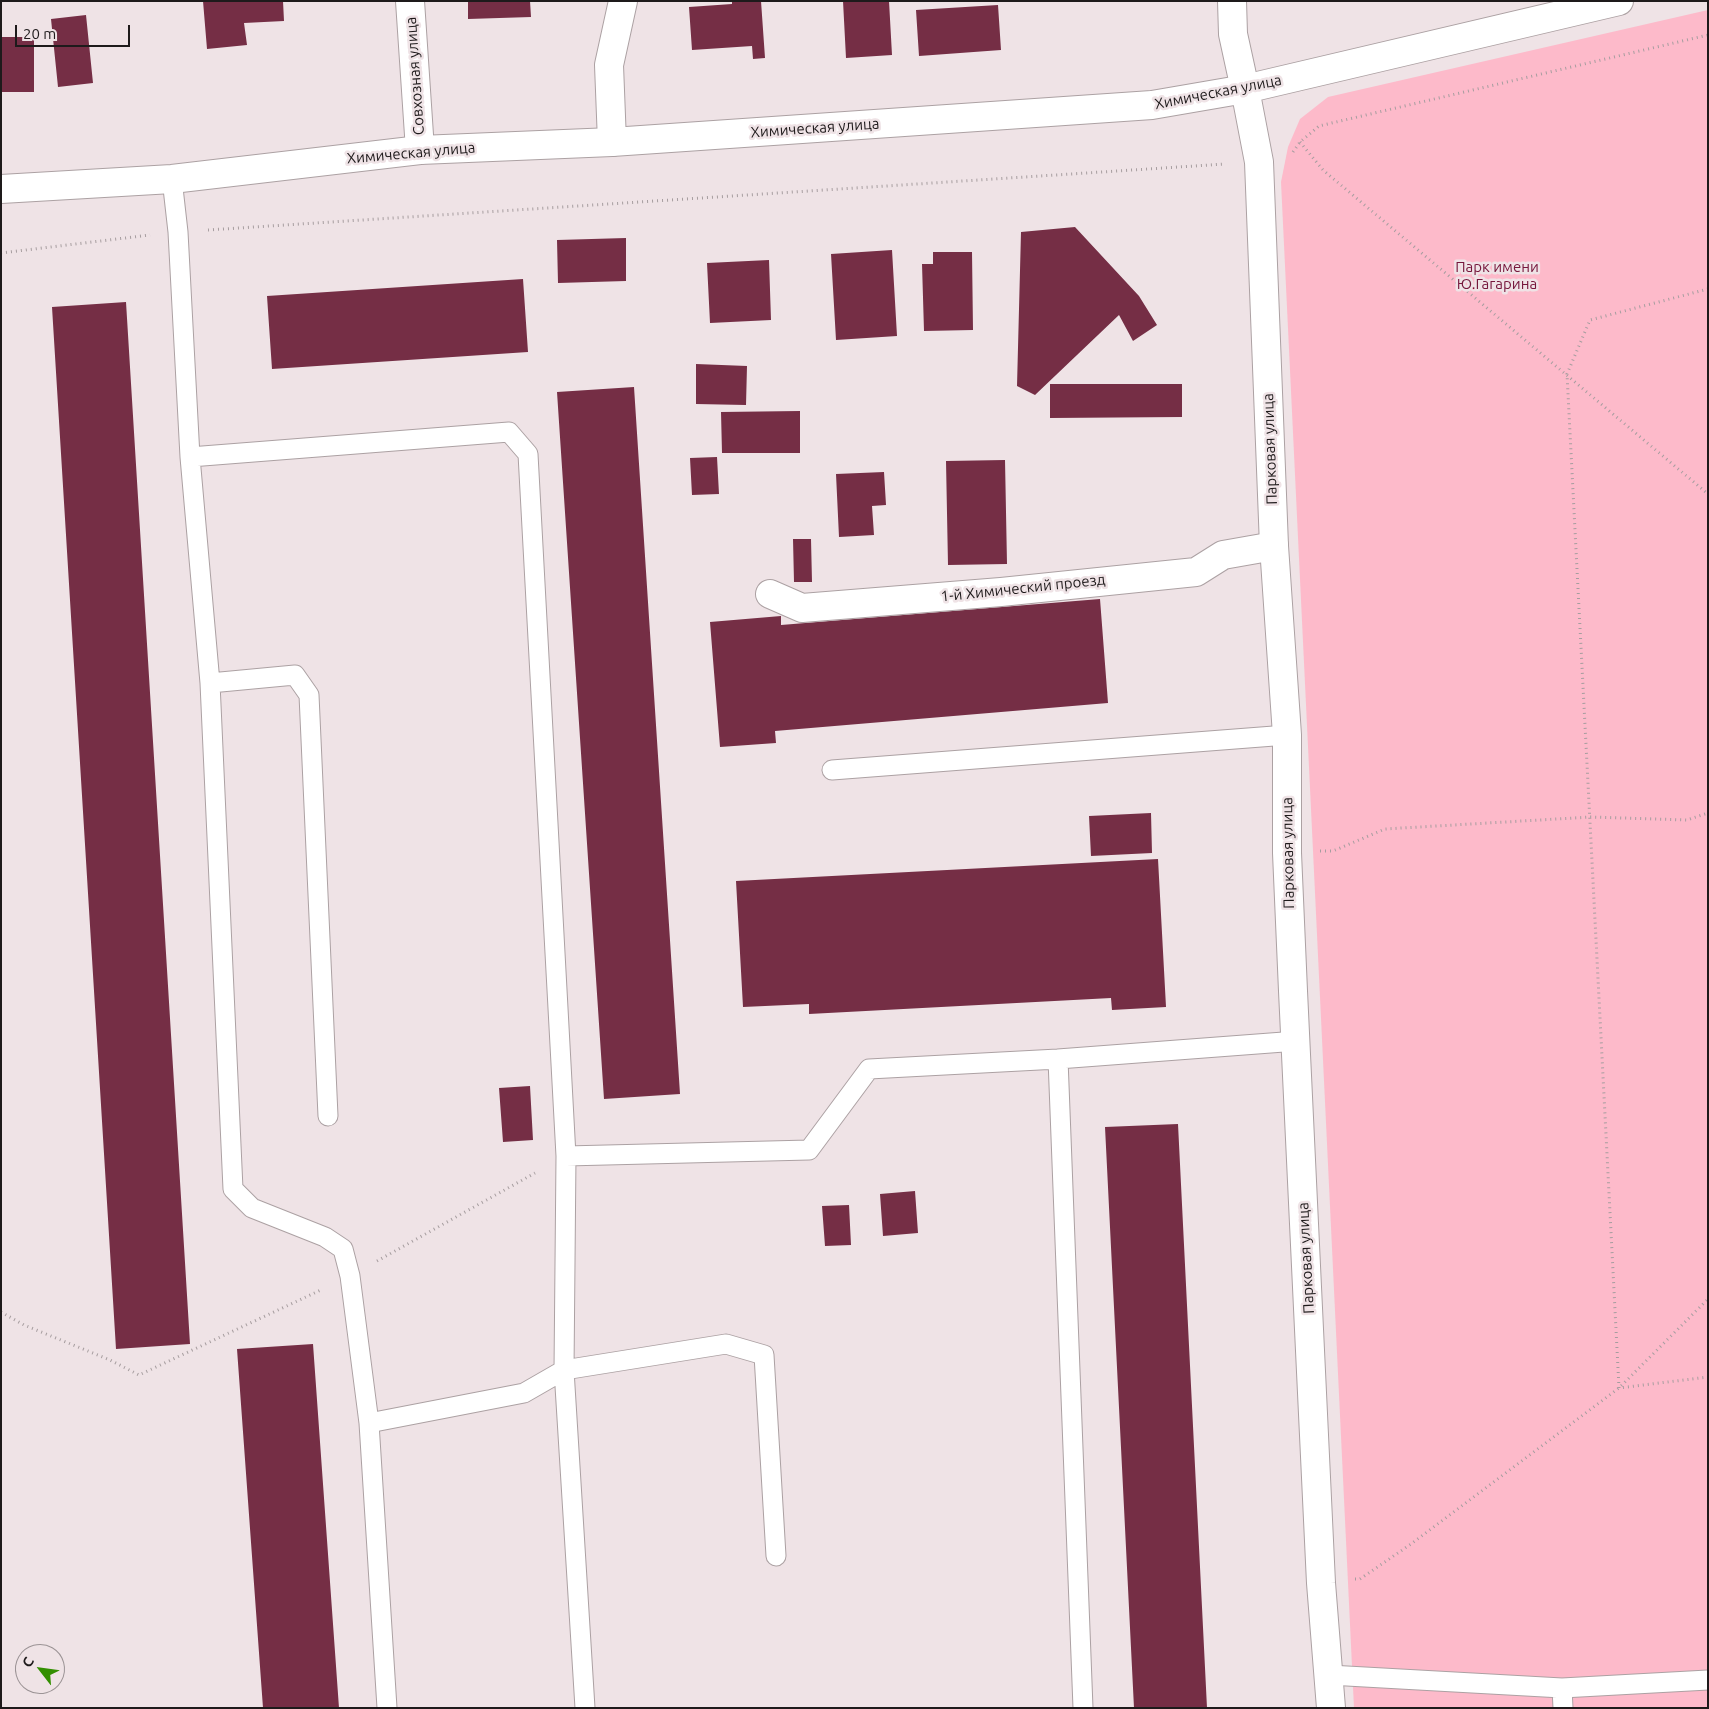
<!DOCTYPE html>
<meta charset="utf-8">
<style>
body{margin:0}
#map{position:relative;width:1709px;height:1709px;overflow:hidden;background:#efe3e6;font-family:Ubuntu,sans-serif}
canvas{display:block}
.frame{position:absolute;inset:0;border:2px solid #1e1a1b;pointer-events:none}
.north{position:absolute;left:15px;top:1644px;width:50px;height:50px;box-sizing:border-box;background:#efe3e6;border:1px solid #9b9395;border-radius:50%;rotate:300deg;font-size:14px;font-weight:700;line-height:20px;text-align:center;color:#1e1a1b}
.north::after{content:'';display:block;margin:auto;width:18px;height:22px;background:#338f01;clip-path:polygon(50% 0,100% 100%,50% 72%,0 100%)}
.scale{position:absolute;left:15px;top:25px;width:115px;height:22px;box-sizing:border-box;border:2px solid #1e1a1b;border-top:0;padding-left:6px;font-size:15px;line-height:18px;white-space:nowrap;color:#1e1a1b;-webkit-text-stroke:4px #efe3e6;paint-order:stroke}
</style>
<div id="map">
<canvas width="1709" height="1709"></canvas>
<div class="frame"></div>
<div class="north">С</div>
<div class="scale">20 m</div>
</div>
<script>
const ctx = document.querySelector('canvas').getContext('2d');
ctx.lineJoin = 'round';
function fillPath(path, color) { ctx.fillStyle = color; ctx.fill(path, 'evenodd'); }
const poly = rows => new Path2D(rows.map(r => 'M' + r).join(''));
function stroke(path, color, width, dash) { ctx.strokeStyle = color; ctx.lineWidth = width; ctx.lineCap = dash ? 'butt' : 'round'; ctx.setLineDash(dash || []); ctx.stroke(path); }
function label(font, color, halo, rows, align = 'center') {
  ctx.font = font + ' Ubuntu,sans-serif'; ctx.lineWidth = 5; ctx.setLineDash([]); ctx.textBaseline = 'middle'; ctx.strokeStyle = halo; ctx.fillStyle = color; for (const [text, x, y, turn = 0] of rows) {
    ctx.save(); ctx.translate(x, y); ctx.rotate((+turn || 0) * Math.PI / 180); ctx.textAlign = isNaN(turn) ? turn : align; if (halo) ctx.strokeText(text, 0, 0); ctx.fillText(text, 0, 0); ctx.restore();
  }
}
fillPath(poly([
 [1708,10,1708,1708,1354,1708,1281,182,1288,147,1300,119,1328,97]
]), '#fdbaca');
fillPath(poly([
 [203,1,283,1,284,21,244,23,247,45,207,49],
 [468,1,530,1,531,17,468,19],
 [732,1,761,1,765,58,753,59,752,46,692,50,689,7,732,4],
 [843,1,889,1,892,55,846,58],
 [998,5,1001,50,919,56,916,10],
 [86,15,93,83,58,87,51,19],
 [1,37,34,37,34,92,1,92],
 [1075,227,1139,296,1157,325,1133,341,1119,315,1035,395,1017,386,1021,232],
 [626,238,626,281,558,283,557,240],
 [892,250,897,336,836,340,831,254],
 [933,252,972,252,973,330,924,331,922,264,933,264],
 [769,260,771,320,710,323,707,263],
 [523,279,528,352,272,369,267,296],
 [126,302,190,1344,116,1349,52,307],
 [696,364,747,366,746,405,696,404],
 [1050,384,1182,384,1182,417,1050,418],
 [634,387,680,1094,604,1099,557,392],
 [800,411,800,453,722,453,721,412],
 [717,457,719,494,692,495,690,458],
 [1005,460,1007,564,948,565,946,461],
 [884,472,886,505,872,506,874,535,839,537,836,474],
 [793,539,811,539,812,582,794,582],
 [1100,599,1108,703,775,731,776,743,720,747,710,622,781,616,781,625],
 [1151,813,1152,853,1091,856,1089,816],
 [1158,859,1166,1007,1112,1010,1111,998,809,1014,809,1004,743,1007,736,881],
 [530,1086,533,1140,503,1142,499,1088],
 [1178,1124,1207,1708,1134,1708,1105,1127],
 [915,1191,918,1233,883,1236,880,1194],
 [849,1205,851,1245,825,1246,822,1206],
 [313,1344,339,1708,263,1708,237,1349]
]), '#752e45');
const lane = poly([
 [172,179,178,232,190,457,210,683,233,1189,252,1208,325,1237,343,1249,350,1276,369,1423,387,1708],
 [190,457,509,432,528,454,566,1156],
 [210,683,295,675,309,695,328,1116],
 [832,770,1287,735],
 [369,1423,524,1393,564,1370,726,1344,764,1355,776,1556],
 [1329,1675,1562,1688,1708,1680],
 [1562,1688,1563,1708],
 [585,1708,564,1370,566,1156,809,1150,869,1069,1058,1059],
 [1083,1708,1058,1059,1297,1041]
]);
const street = poly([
 [410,1,420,150],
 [1232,1,1233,34,1245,89],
 [612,142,609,65,623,1],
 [770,594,802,608,1001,592,1196,572,1223,555,1274,546]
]);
const secondary = poly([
 [1245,89,1259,162,1274,546,1287,735,1287,853,1293,991,1321,1583,1331,1708],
 [1,189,172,179,420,150,612,142,1152,105,1245,89,1619,1]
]);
stroke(lane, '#aca1a3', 21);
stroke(street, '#aca1a3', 30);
stroke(secondary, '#aca1a3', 30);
stroke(poly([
 [1300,142,1323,170,1708,494],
 [1293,152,1300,142,1319,126,1708,35],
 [208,230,1225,164],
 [1,253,150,235],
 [1708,289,1590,320,1567,374,1619,1388,1708,1377],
 [1320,851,1333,851,1385,829,1591,817,1687,820,1708,813],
 [377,1261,535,1173],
 [1,1312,24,1325,110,1360,139,1375,323,1289],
 [1355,1579,1360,1579,1411,1544,1619,1388,1708,1299]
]), '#a69d9f', 3, [1, 4]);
stroke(lane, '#fff', 19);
stroke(street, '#fff', 28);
stroke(secondary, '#fff', 28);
label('15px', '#1e1a1b', '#efe3e6', [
 ["Совхозная улица",415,76,-94],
 ["Химическая улица",1218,92,-11],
 ["Химическая улица",815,128,-4],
 ["Химическая улица",411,153,-5],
 ["Парковая улица",1270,449,-92],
 ["1-й Химический проезд",1023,588,-6],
 ["Парковая улица",1288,853,-91],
 ["Парковая улица",1306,1258,-93]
]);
label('15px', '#76173c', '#efe3e6', [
 ["Парк имени",1497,267],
 ["Ю.Гагарина",1497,284]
]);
</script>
